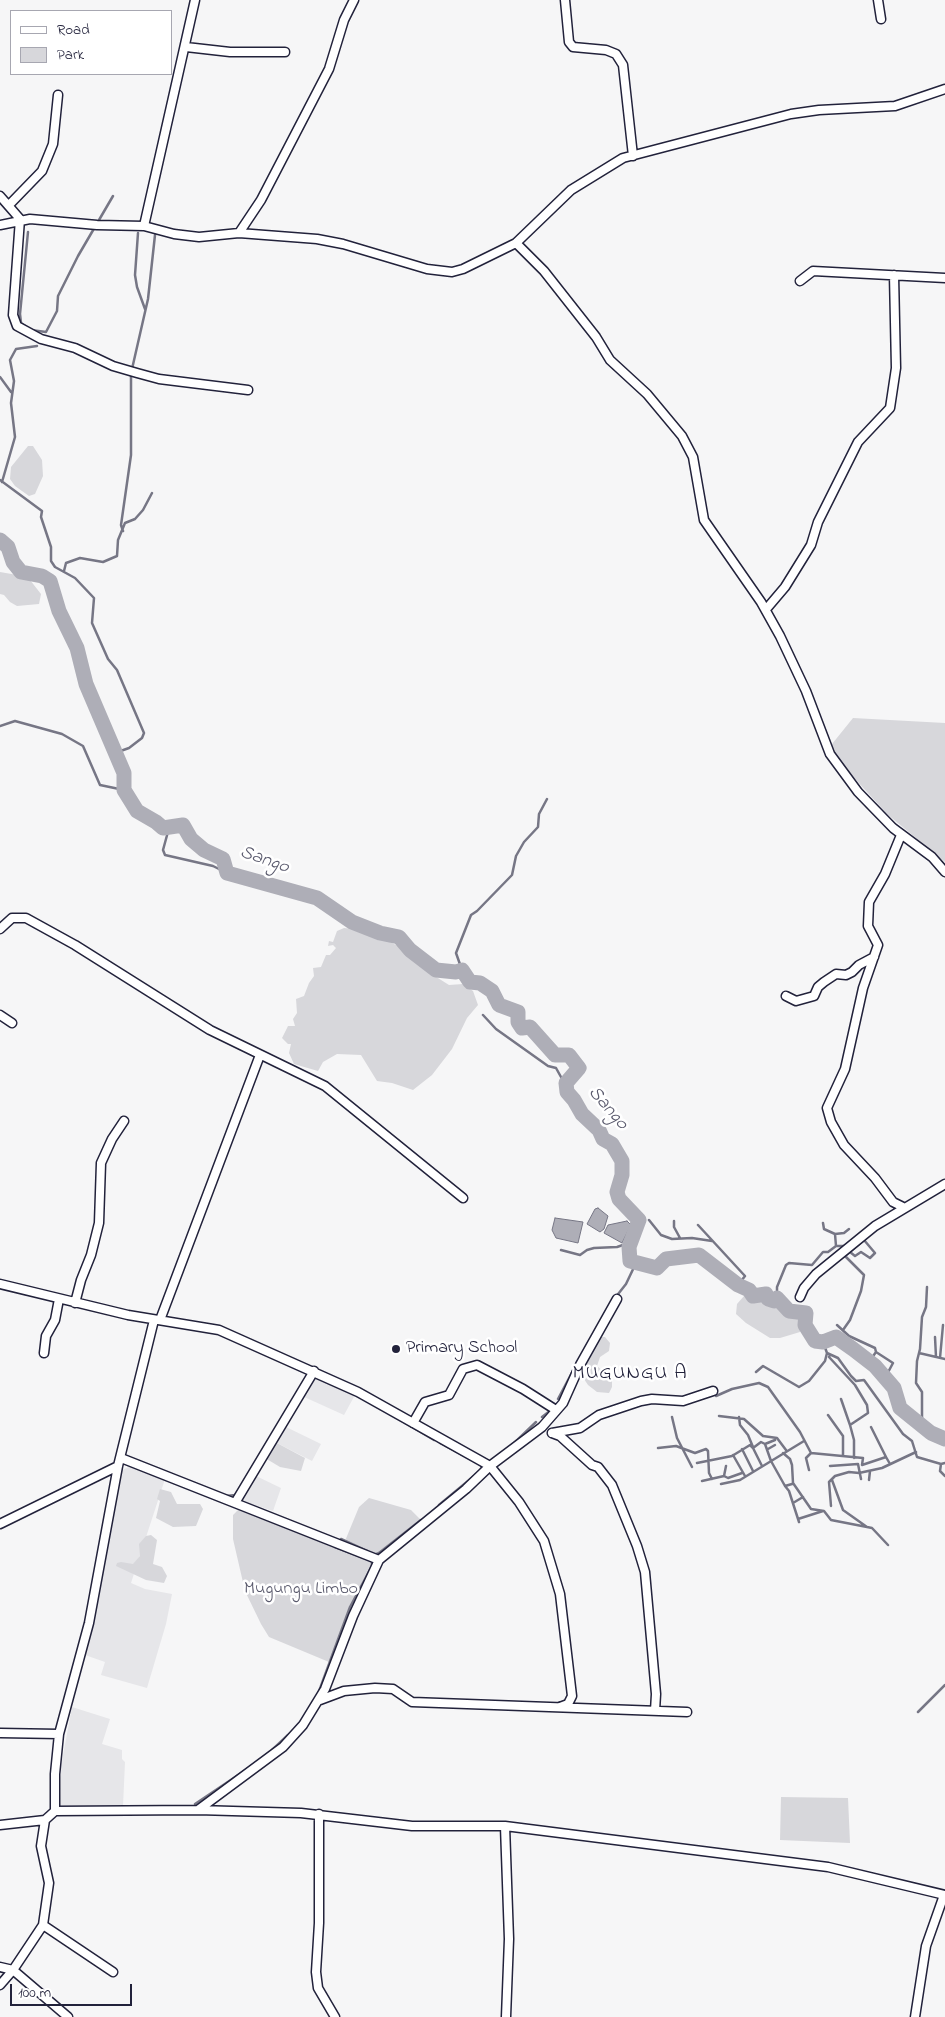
<!DOCTYPE html>
<style>
body{margin:0}
#map{position:relative;width:945px;height:2017px;overflow:hidden;background:#f6f6f7;font-family:"Indie Flower",sans-serif}
canvas{display:block}
.legend{position:absolute;left:10px;top:10px;width:162px;height:65px;box-sizing:border-box;background:#fff;border:1px solid #a7a7b1;margin:0;padding:6px 9px;list-style:none;font-size:15px;color:#22223b}
.legend li{display:flex;align-items:center;gap:10px;height:25px}
.legend b{width:25px;border:1px solid #a7a7b1}
.scale{position:absolute;left:10px;top:1984px;width:122px;height:22px;box-sizing:border-box;border:2px solid #22223b;border-top:0;padding-left:6px;font-size:15px;line-height:18px;white-space:nowrap;color:#22223b;-webkit-text-stroke:4px #fff;paint-order:stroke}
</style>
<div id="map">
<canvas width="945" height="2017"></canvas>
<ul class="legend">
<li><b style="height:6px;background:#fff"></b>Road</li>
<li><b style="height:14px;background:#d7d7db"></b>Park</li>
</ul>
<div class="scale">100 m</div>
</div>
<script>
const ctx = document.querySelector('canvas').getContext('2d');
ctx.lineJoin = 'round';
function fillPath(path, color) { ctx.fillStyle = color; ctx.fill(path, 'evenodd'); }
const poly = rows => new Path2D(rows.map(r => 'M' + r).join(''));
function stroke(path, color, width, dash) { ctx.strokeStyle = color; ctx.lineWidth = width; ctx.lineCap = dash ? 'butt' : 'round'; ctx.setLineDash(dash || []); ctx.stroke(path); }
function label(font, color, halo, rows, align = 'center') {
  ctx.font = font + ' "Indie Flower",sans-serif'; ctx.lineWidth = 5; ctx.setLineDash([]); ctx.textBaseline = 'middle'; ctx.strokeStyle = halo; ctx.fillStyle = color; for (const [text, x, y, turn = 0] of rows) {
    ctx.save(); ctx.translate(x, y); ctx.rotate((+turn || 0) * Math.PI / 180); ctx.textAlign = isNaN(turn) ? turn : align; if (halo) ctx.strokeText(text, 0, 0); ctx.fillText(text, 0, 0); ctx.restore();
  }
}
fillPath(poly([
 [314,1376,355,1395,344,1415,302,1396],
 [284,1426,321,1444,312,1461,275,1442],
 [129,1467,165,1479,131,1583,145,1589,172,1594,166,1624,147,1688,101,1675,105,1662,85,1655,122,1470],
 [254,1475,281,1488,273,1511,243,1501,243,1496],
 [72,1707,110,1719,102,1744,122,1750,122,1759,125,1762,123,1806,60,1808,61,1766]
]), '#e6e6e9');
fillPath(poly([
 [28,446,33,446,42,460,43,476,35,494,29,496,15,486,10,479,11,467],
 [0,572,23,576,30,580,41,594,39,604,17,606,10,602,4,595,0,594],
 [853,718,945,723,945,862,887,814,828,749],
 [354,924,404,949,430,973,449,985,463,984,473,991,478,1005,467,1018,452,1049,432,1075,413,1090,392,1083,377,1081,361,1055,337,1054,323,1062,318,1071,294,1064,289,1053,291,1044,288,1044,282,1038,288,1026,295,1026,293,1019,297,1013,296,999,304,996,309,983,314,976,313,968,321,967,326,955,330,955,336,948,333,945,328,946,329,941,333,942,337,931,344,928,354,929],
 [744,1296,762,1298,802,1320,800,1332,780,1338,770,1338,746,1323,736,1314,737,1304],
 [599,1337,605,1337,610,1343,609,1351,600,1357,597,1366,612,1379,612,1387,609,1393,597,1392,588,1385,584,1379,585,1374,580,1371],
 [275,1442,305,1458,301,1471,280,1467,265,1458],
 [160,1489,171,1492,177,1504,200,1504,203,1509,196,1526,173,1527,156,1518,160,1501,157,1499],
 [369,1498,411,1510,421,1520,379,1553,374,1555,345,1541,359,1507],
 [238,1510,372,1561,372,1566,349,1607,329,1662,269,1637,261,1624,245,1591,233,1539,233,1515],
 [151,1535,157,1540,153,1564,162,1567,167,1576,164,1583,146,1580,116,1566,117,1563,121,1562,133,1564,140,1556,139,1544,146,1536],
 [781,1797,848,1798,850,1843,780,1840]
]), '#d7d7db');
const water = poly([
 [598,1208,608,1216,604,1229,600,1232,587,1224,595,1209,598,1208],
 [555,1218,583,1222,578,1243,556,1238,552,1230,555,1218],
 [627,1221,631,1225,622,1243,604,1233,608,1225,627,1221]
]);
fillPath(water, '#aeaeb7');
stroke(water, '#767685', 1);
stroke(poly([
 [28,232,20,314,21,323,31,330,46,332,57,311,58,296,78,256,113,196],
 [138,233,135,275,137,287,145,309],
 [132,369,148,299,155,235],
 [0,377,11,392],
 [0,480,42,511,41,517,51,547,51,561,55,567,75,578,94,598,92,623,108,659,117,670,144,733,142,738,129,748,115,753],
 [2,482,15,437,11,403,14,381,10,360,16,349,37,346],
 [123,531,121,525,131,455,131,376],
 [64,571,66,563,80,558,103,562,117,556,118,540,125,523,135,519,143,510,152,493],
 [0,726,15,721,62,734,83,746,100,785,124,790],
 [169,828,163,850,165,855,213,866,227,873],
 [462,970,456,953,471,915,477,911,512,875,516,856,524,842,538,827,539,814,547,799],
 [483,1015,496,1029,548,1066,556,1068,566,1086],
 [649,1220,661,1235,672,1239,692,1238,712,1241],
 [674,1221,674,1227,680,1238],
 [823,1223,824,1229,835,1234,844,1233,849,1229],
 [698,1225,745,1276,738,1285],
 [835,1234,836,1246],
 [561,1250,580,1255,587,1250,594,1248,617,1247,623,1245,634,1233],
 [615,1298,626,1284,636,1263],
 [777,1298,777,1287,786,1265,789,1263,812,1265,823,1252,828,1252,836,1246,846,1246],
 [837,1325,849,1336,875,1348,876,1352,869,1362],
 [843,1330,850,1320,861,1291,864,1275,845,1256,864,1240,875,1253,870,1258,861,1252,855,1256,850,1252],
 [935,1337,936,1357],
 [823,1342,827,1353,838,1358,851,1376,856,1381,864,1380,903,1434,912,1441,917,1457,941,1464,945,1463],
 [876,1352,893,1363,885,1378],
 [919,1353,945,1359],
 [830,1355,829,1357,855,1385,867,1405,868,1413,850,1425,854,1440,854,1458],
 [940,1358,943,1325],
 [756,1372,763,1366,799,1387,809,1381,825,1361,827,1353],
 [716,1396,732,1389,759,1383,768,1387,800,1432,811,1453,863,1458,862,1465,886,1457,890,1464],
 [558,1399,576,1365],
 [841,1399,850,1425],
 [828,1415,843,1436,843,1456],
 [719,1416,744,1419,763,1436,777,1438,786,1450],
 [542,1417,551,1410],
 [672,1417,677,1438,692,1467],
 [739,1417,740,1425,748,1435,753,1447],
 [402,1421,434,1440],
 [922,1426,922,1392,916,1383,917,1361,920,1349,922,1317,926,1307,927,1287],
 [871,1427,886,1457],
 [440,1443,481,1465,482,1469],
 [765,1444,771,1461,785,1486],
 [510,1447,536,1422],
 [658,1448,676,1446,695,1453,706,1449,708,1451,709,1473,712,1479],
 [742,1449,753,1471],
 [768,1449,775,1445],
 [783,1453,790,1459,792,1465,793,1483,811,1509,824,1511,831,1520,867,1527],
 [733,1455,745,1476],
 [697,1463,732,1456,750,1445,753,1448],
 [941,1464,940,1471,945,1476],
 [762,1466,753,1448,761,1442,765,1444,775,1440],
 [830,1466,858,1464,861,1479],
 [809,1470,806,1458,811,1453],
 [724,1476,726,1466],
 [832,1480,843,1510,867,1527,872,1528,888,1545],
 [869,1480,870,1471],
 [702,1481,724,1476,728,1478,742,1473],
 [721,1484,740,1480,804,1441],
 [792,1484,785,1486,789,1491,799,1522],
 [226,1496,235,1495,238,1491],
 [793,1503,803,1497],
 [439,1505,474,1476],
 [831,1506,829,1482,835,1476,849,1472,859,1473,882,1468,916,1452],
 [798,1519,823,1511],
 [341,1539,367,1551],
 [374,1555,379,1553,421,1520],
 [318,1694,350,1607,372,1566,372,1561,335,1547],
 [918,1712,945,1685],
 [272,1750,288,1735],
 [195,1804,256,1763]
]), '#767685', 2.5);
stroke(poly([
 [0,540,8,547,13,562,21,572,42,576,50,581,59,611,77,648,86,684,124,773,124,790,137,811,156,822,163,828,183,825,191,839,204,850,223,859,227,873,317,898,352,922,380,933,399,937,410,950,436,970,456,972,462,970,470,982,480,983,492,991,499,1005,518,1012,518,1022,522,1028,530,1027,555,1055,569,1055,579,1068,566,1083,567,1092,574,1100,582,1114,599,1130,603,1139,612,1144,622,1161,622,1175,617,1192,619,1199,639,1220,629,1247,630,1261,657,1268,666,1259,699,1255,738,1285,749,1290,753,1296,766,1294,768,1299,774,1301,777,1298,789,1311,806,1313,805,1325,815,1341,823,1342,836,1337,853,1349,875,1366,894,1388,900,1408,931,1433,945,1439]
]), '#aeaeb7', 15);
const minor = poly([
 [565,0,569,42,573,47,606,50,616,54,623,65,633,156],
 [878,0,881,19],
 [186,47,230,52,285,52],
 [0,196,20,219,13,315,17,326,41,339,75,348,113,366,137,373,159,379,248,390],
 [9,205,42,171,53,144,58,95],
 [0,225,30,219,97,225,144,226,174,234,199,237,239,233,317,239,343,244,427,269,452,272,463,269,516,243,571,190,623,158,791,114,819,110,895,106,945,89],
 [144,226,195,0],
 [239,233,261,200,329,69,344,20,354,0],
 [516,243,544,271,596,337,610,360,647,394,682,436,693,457,704,520,761,602,780,636,806,691,830,754,858,792,893,828,932,857,945,872],
 [800,281,813,271,945,278],
 [768,607,785,587,811,545,818,522,858,442,890,408,896,368,894,275],
 [901,835,885,874,869,902,868,926,878,945,863,988,845,1069,827,1108,831,1122,844,1145,875,1178,893,1202,905,1208],
 [0,929,12,918,26,918,75,945,210,1030,325,1086,463,1198],
 [786,996,796,1001,814,996,818,987,824,982,836,974,846,975,852,972,859,965,874,957],
 [0,1015,12,1023],
 [0,1284,128,1315,219,1330,358,1392,490,1466,519,1502,544,1541,560,1594,572,1696,568,1704,560,1707],
 [800,1297,804,1288,816,1274,875,1226,945,1184],
 [75,1303,81,1280,91,1255,99,1223,101,1163,112,1139,124,1121],
 [160,1320,260,1055],
 [44,1353,46,1336,55,1320,59,1299],
 [413,1423,425,1402,449,1395,463,1369,477,1365,523,1389,556,1410],
 [552,1433,560,1436,592,1465,598,1467,612,1485,637,1546,645,1572,656,1694,655,1711],
 [552,1433,580,1428,599,1415,641,1401,652,1399,683,1401,713,1391],
 [121,1458,379,1560,466,1489,490,1466,542,1427,563,1403,580,1365,617,1299],
 [235,1503,314,1371],
 [0,1524,118,1466],
 [320,1700,344,1691,375,1688,393,1689,412,1702,687,1712],
 [0,1733,59,1734],
 [198,1810,283,1747,303,1725,325,1689,353,1616,379,1560],
 [55,1811,55,1774,59,1734,89,1623,118,1466,154,1320],
 [319,1814,319,1923,316,1972,318,1988,335,2017],
 [0,1825,45,1820,55,1811,198,1810,301,1813,412,1826,505,1826,828,1867,945,1895],
 [505,1826,509,1939,506,2017],
 [43,1925,113,1972],
 [0,1967,13,1970,68,2017],
 [0,1985,13,1970,43,1925,49,1883,41,1846,45,1820],
 [915,2017,926,1946,944,1895]
]);
stroke(minor, '#22223b', 11);
stroke(minor, '#fff', 8);
for (const [x, y, r, color] of [
 [396,1349,5,"#22223b"]
]) { const dot = new Path2D(); dot.arc(x, y, r, 0, 2 * Math.PI); ctx.fillStyle = color; ctx.fill(dot); stroke(dot, '#fff', 2); }
label('18px', '#22223b', '#fff', [
 ["Primary School",406,1349]
], 'left');
label('18px', '#58586b', '#fff', [
 ["Mugungu Limbo",301,1590]
]);
label('italic 19px', '#5a5a6d', '#fff', [
 ["Sango",264,861,19],
 ["Sango",607,1109,49]
]);
ctx.letterSpacing = '1px';
label('20px', '#22223b', '#fff', [
 ["MUGUNGU A",630,1375]
]);
ctx.letterSpacing = '0px';
</script>
